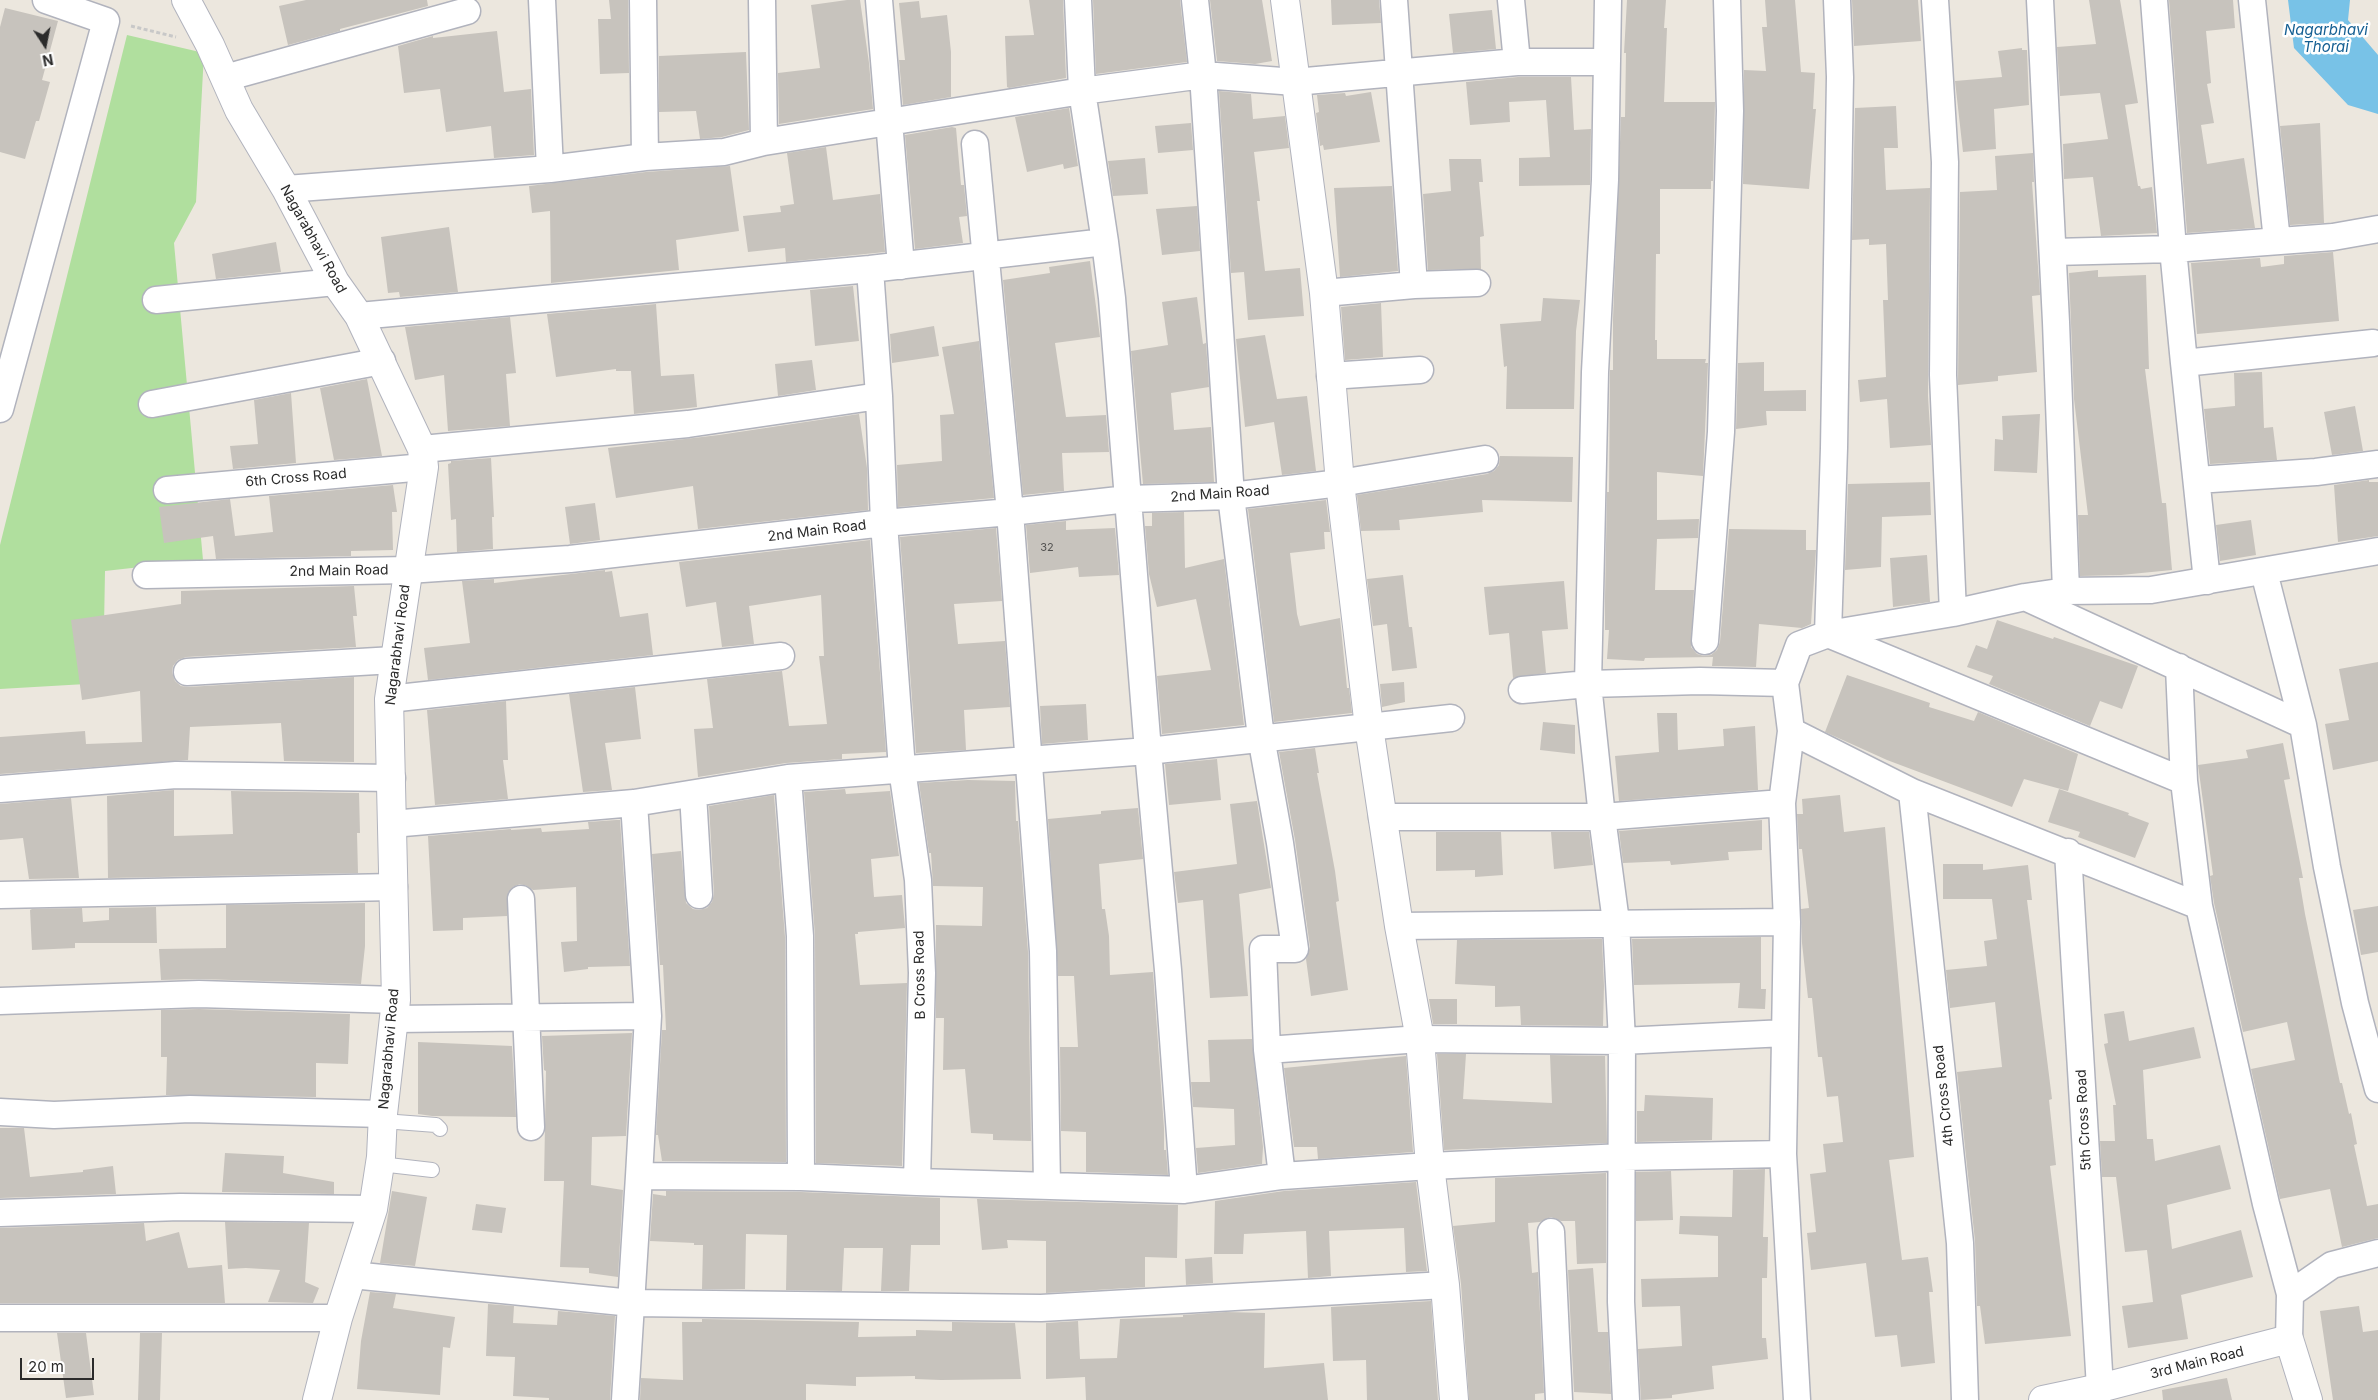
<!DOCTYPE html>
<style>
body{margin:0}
#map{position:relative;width:2378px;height:1400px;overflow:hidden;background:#ece7de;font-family:Inter,sans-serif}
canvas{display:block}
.north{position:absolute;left:20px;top:20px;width:50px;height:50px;-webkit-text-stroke:4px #fff;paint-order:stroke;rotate:169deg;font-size:14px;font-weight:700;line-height:20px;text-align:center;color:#2b2b2b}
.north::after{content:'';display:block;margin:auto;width:18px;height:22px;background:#2b2b2b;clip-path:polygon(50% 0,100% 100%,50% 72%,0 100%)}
.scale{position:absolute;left:20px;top:1358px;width:74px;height:22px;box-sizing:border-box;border:2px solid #2b2b2b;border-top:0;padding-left:6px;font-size:15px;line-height:18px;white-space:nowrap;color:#2b2b2b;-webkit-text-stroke:4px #fff;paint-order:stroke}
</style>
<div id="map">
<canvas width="2378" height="1400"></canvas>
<div class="north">N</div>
<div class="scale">20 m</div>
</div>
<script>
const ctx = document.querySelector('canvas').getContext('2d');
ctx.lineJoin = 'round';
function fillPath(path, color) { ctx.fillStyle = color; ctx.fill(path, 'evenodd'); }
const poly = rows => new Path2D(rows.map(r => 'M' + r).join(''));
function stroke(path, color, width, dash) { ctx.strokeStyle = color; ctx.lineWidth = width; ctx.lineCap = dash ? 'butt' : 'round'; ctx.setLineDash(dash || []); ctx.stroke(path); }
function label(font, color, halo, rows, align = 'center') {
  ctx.font = font + ' Inter,sans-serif'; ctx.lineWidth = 5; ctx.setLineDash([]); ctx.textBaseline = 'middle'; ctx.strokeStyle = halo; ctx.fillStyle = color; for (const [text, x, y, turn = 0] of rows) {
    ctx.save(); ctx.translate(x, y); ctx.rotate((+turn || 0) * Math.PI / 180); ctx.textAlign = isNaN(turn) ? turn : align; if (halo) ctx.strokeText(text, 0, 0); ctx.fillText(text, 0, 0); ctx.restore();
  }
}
fillPath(poly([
 [127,35,204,53,196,202,174,243,203,560,105,571,103,683,0,689,0,545]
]), '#b0df9e');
fillPath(poly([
 [2288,0,2350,0,2348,20,2378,55,2378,114,2348,105,2294,48]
]), '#78c2e7');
fillPath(poly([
 [306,0,427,0,428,6,340,29,340,31,288,45,279,6],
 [609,0,628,0,629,73,600,74,598,19,611,19],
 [847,0,860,0,869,63,873,109,779,124,778,73,820,68,811,5],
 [1029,0,1063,0,1066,78,1009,88,1007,87,1005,36,1034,35],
 [1093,0,1180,0,1187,62,1096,74],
 [1210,0,1262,0,1272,61,1255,64,1217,61],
 [1331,0,1379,0,1381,23,1332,25],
 [1627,0,1666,0,1664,28,1667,28,1664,102,1715,102,1713,181,1711,181,1711,189,1660,189,1660,254,1656,254,1655,340,1657,340,1657,359,1706,359,1705,363,1708,363,1703,476,1657,472,1657,520,1699,519,1698,538,1657,539,1655,590,1694,590,1691,647,1697,654,1704,656,1711,655,1717,650,1720,642,1729,529,1806,530,1806,550,1816,550,1811,624,1802,628,1759,624,1756,667,1712,666,1713,657,1645,658,1644,661,1607,659,1609,630,1605,630,1605,598,1607,492,1609,492,1610,370,1613,370,1613,319,1621,117,1625,117,1626,53,1624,53],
 [1765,0,1795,0,1801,72,1815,73,1813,109,1816,109,1809,189,1743,184,1744,70,1766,71,1762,27,1767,27],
 [1852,0,1918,0,1921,41,1854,46],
 [2089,0,2120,0,2138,103,2125,105,2138,186,2140,186,2141,189,2152,187,2157,233,2101,236,2093,177,2064,179,2063,144,2108,139,2100,93,2060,96,2057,47,2096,44],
 [2169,0,2233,0,2235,28,2206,31,2211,83,2207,84,2214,123,2201,125,2207,164,2244,158,2255,228,2187,233],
 [919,1,921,18,947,15,951,52,951,97,903,105,899,60,905,60,899,3],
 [5,8,58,21,42,80,50,82,39,121,36,121,25,159,0,152,0,27],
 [1492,10,1496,49,1453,53,1449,14],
 [497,31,504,92,531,89,534,155,494,158,491,126,446,132,440,89,404,93,398,46,433,36,433,38],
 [2022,48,2022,50,2027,50,2029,105,1994,109,1996,149,1963,152,1955,81,2002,77,1998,51],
 [746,52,749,130,722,137,700,139,696,111,659,112,659,56],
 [1518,77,1571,77,1574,130,1591,129,1590,185,1519,186,1519,158,1550,157,1546,100,1509,102,1510,122,1470,125,1466,82],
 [1219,91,1251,94,1253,119,1285,116,1289,148,1254,152,1260,201,1257,201,1265,271,1300,268,1304,316,1248,320,1244,272,1231,273],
 [1371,92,1380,142,1324,150,1323,145,1320,146,1316,113,1319,112,1317,95,1345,93,1346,96],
 [1896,106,1898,148,1884,148,1886,190,1930,188,1928,396,1931,445,1890,448,1887,399,1860,402,1858,380,1886,377,1883,300,1888,300,1886,244,1869,245,1869,239,1852,240,1855,108],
 [1069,108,1078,166,1064,169,1063,164,1027,172,1015,117],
 [1191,123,1193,150,1158,153,1155,126],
 [2320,123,2324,223,2290,225,2280,126],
 [952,127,956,128,961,185,964,185,967,216,959,217,963,243,915,249,905,135],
 [826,147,833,200,880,194,885,252,786,262,785,248,748,252,743,216,781,212,780,206,794,204,787,153],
 [2033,153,2034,182,2032,182,2040,295,2032,296,2037,372,1998,376,1998,381,1958,385,1960,192,1997,190,1995,156],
 [1145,158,1148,194,1113,196,1108,161],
 [1449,159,1481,159,1483,182,1479,182,1484,236,1480,237,1481,269,1428,270,1423,194,1451,191],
 [730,166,739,231,676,240,679,270,551,283,550,211,532,213,529,186,646,172],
 [1392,186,1398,271,1340,277,1334,188],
 [1197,206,1200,251,1162,255,1156,209],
 [449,227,458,292,400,297,399,292,388,293,381,237],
 [276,242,281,272,216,279,212,254],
 [2333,252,2339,321,2197,334,2191,263,2260,258,2261,267,2284,264,2284,256],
 [1090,261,1100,337,1055,343,1066,417,1106,415,1109,452,1062,453,1064,491,1023,495,1003,280,1050,273,1049,267],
 [2098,270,2098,277,2146,275,2149,369,2145,369,2162,503,2166,503,2172,570,2121,575,2080,576,2078,515,2088,515,2074,399,2069,273],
 [853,286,859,341,815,346,810,290],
 [1197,297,1203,344,1206,343,1209,387,1171,393,1174,430,1211,427,1214,482,1143,484,1131,351,1168,345,1162,302],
 [1543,298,1580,300,1576,331,1574,409,1506,409,1507,366,1504,367,1500,324,1541,321],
 [1381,303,1383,357,1345,360,1341,307],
 [656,304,661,376,694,374,697,407,634,414,631,371,616,371,616,369,556,377,547,314],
 [510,317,516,373,506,374,510,426,448,431,444,375,415,380,405,327],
 [934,326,939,356,892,363,890,334],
 [1265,335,1277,399,1307,396,1316,471,1282,475,1274,422,1245,427,1236,339],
 [979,341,994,498,898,507,897,465,942,461,940,415,954,414,942,347],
 [812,360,816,390,778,396,775,364],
 [1764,362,1764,391,1806,390,1806,411,1766,411,1767,425,1736,429,1738,363],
 [2262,372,2264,428,2273,427,2277,460,2210,464,2204,409,2235,406,2234,373],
 [367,379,382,456,334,460,320,388],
 [291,393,296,463,233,469,230,446,258,444,254,400],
 [2355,406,2363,451,2332,455,2324,412],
 [859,414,867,468,868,510,698,529,693,486,616,498,608,448,719,435],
 [2040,414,2037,473,1994,471,1995,439,2003,440,2002,416],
 [1500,456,1573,457,1572,502,1482,500,1483,512,1399,520,1400,530,1361,531,1357,495,1487,474,1494,471,1499,465],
 [491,458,494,517,492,517,493,549,457,552,456,519,451,520,448,464,451,463,451,461],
 [2369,480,2369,482,2378,482,2378,536,2338,542,2334,485],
 [1930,482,1931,515,1882,517,1881,567,1845,570,1848,484],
 [393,485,397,512,392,512,393,550,351,551,351,556,216,559,213,536,164,543,159,507,230,499,235,536,273,532,269,496],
 [1326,500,1330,532,1324,532,1325,549,1290,553,1297,614,1300,626,1340,618,1347,688,1349,688,1352,713,1274,722,1248,509],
 [595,503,600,540,570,544,565,507],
 [1184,512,1185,568,1224,559,1244,725,1162,734,1157,676,1211,670,1196,599,1157,607,1149,574,1145,526,1152,526,1152,513],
 [2251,520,2256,555,2220,561,2216,525],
 [1066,521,1066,530,1115,528,1119,575,1079,577,1078,567,1030,573,1026,525],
 [996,528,1002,601,954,604,958,644,1005,641,1010,707,964,710,966,750,916,753,900,537],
 [870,540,886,752,842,754,842,759,786,763,698,777,694,729,713,728,707,679,782,671,789,726,827,724,819,656,824,656,821,595,749,606,754,644,722,647,716,602,686,607,679,562],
 [1927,555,1930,602,1893,607,1890,558],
 [605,570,605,572,612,571,620,617,648,613,653,655,428,680,424,648,470,643,462,581,494,579,494,583],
 [1403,575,1409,627,1412,627,1417,668,1392,671,1387,624,1373,626,1367,579],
 [1564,581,1568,629,1542,631,1546,673,1513,678,1509,633,1489,635,1484,587],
 [354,586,357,616,353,616,356,647,186,657,178,660,173,666,172,672,175,681,181,686,188,687,354,677,354,762,284,761,281,723,190,727,188,760,0,774,0,737,85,731,86,744,142,742,140,691,82,700,71,620,181,604,181,591],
 [1997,620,2053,639,2054,637,2138,666,2122,709,2100,701,2090,726,1989,684,1993,676,1967,667,1976,645,1987,649],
 [2378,662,2378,761,2333,770,2325,724,2349,720,2339,669],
 [1847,675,1930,703,1929,707,1974,721,1978,712,2078,754,2068,791,2024,779,2012,807,1887,760,1825,732],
 [1404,682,1405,702,1382,707,1380,684],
 [635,687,641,739,605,743,612,790,583,792,569,694],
 [506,701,508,760,503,760,508,799,435,805,427,710],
 [1086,704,1088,740,1042,744,1040,706],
 [1657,713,1677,713,1678,750,1724,746,1723,729,1755,726,1758,790,1619,801,1615,756,1659,752],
 [1543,722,1575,725,1575,754,1540,750],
 [2283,743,2290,779,2284,780,2303,878,2299,878,2305,914,2333,1050,2340,1083,2342,1083,2349,1114,2351,1113,2357,1144,2354,1145,2367,1206,2378,1204,2378,1238,2342,1247,2330,1189,2280,1199,2251,1069,2295,1060,2287,1022,2243,1032,2214,903,2210,876,2213,875,2198,765,2248,758,2246,750],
 [1315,748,1319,773,1317,773,1335,871,1339,901,1336,902,1348,990,1311,996,1306,959,1310,947,1295,840,1279,752],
 [1217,759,1221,800,1169,805,1165,764],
 [968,780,1015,781,1016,821,1018,821,1028,952,1031,1141,993,1140,993,1134,971,1133,965,1069,943,1070,944,1018,936,1018,936,925,982,926,983,887,933,886,931,853,929,853,919,783],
 [845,789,846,794,890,791,899,856,871,859,874,897,902,895,905,928,858,932,858,934,855,934,860,985,907,983,902,1166,816,1163,815,936,804,792],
 [2059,789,2129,813,2128,815,2149,823,2135,858,2078,837,2080,832,2048,822],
 [174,790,174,836,233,834,231,791,359,793,360,833,357,833,358,873,108,878,107,796],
 [774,795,785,937,786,1162,662,1161,658,1135,656,1135,662,1030,666,1030,663,965,660,965,652,854,681,851,686,903,693,909,699,910,707,908,712,902,714,894,709,806],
 [1840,795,1844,832,1885,827,1914,1157,1889,1160,1902,1260,1928,1257,1933,1292,1929,1292,1935,1363,1901,1367,1897,1335,1875,1337,1866,1263,1811,1270,1807,1233,1816,1232,1810,1174,1826,1172,1823,1144,1843,1142,1838,1096,1827,1097,1822,1057,1818,1057,1812,998,1808,998,1802,943,1801,909,1809,908,1802,849,1799,849,1797,814,1803,814,1802,799],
 [71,798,79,878,29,879,23,838,0,840,0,804],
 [1257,801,1271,888,1239,894,1248,996,1210,998,1203,900,1178,903,1174,872,1237,864,1230,804],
 [1138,808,1143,859,1099,864,1102,909,1105,909,1109,936,1110,975,1153,972,1164,1128,1164,1150,1166,1150,1168,1175,1086,1172,1086,1132,1061,1131,1060,1047,1078,1047,1074,976,1058,976,1048,819,1101,814,1101,811],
 [616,820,620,820,630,966,588,967,588,969,564,972,561,942,577,941,576,887,533,890,527,886,520,884,513,887,508,893,507,916,463,918,463,930,433,931,428,836,511,829,511,830,541,828,542,832,589,829,588,822],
 [1762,820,1762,850,1728,852,1729,860,1671,865,1670,861,1623,863,1619,831],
 [1436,832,1501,832,1503,875,1475,877,1475,870,1436,871],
 [1551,832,1589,832,1593,865,1554,869],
 [1943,864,1983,864,1983,870,2028,865,2032,900,2027,900,2052,1099,2049,1100,2056,1165,2050,1166,2071,1336,1985,1344,1980,1306,1977,1306,1975,1241,1957,1072,2002,1067,1995,1002,1950,1008,1946,970,1987,966,1984,941,1997,939,1992,899,1943,899],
 [365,903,365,946,361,984,199,979,161,980,159,949,226,948,226,905],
 [2378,906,2378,952,2361,955,2353,910],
 [156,907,157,943,75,943,75,948,32,950,30,910,32,909,82,908,83,922,109,920,109,908],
 [1761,937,1761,989,1766,989,1765,1009,1738,1008,1740,983,1634,985,1632,939],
 [1602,939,1604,986,1603,1026,1521,1025,1520,1006,1495,1007,1495,986,1455,984,1457,940],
 [1429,999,1457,999,1457,1024,1433,1024],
 [199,1009,350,1014,348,1064,316,1063,316,1097,166,1095,167,1057,161,1057,161,1010],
 [2124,1011,2129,1041,2194,1027,2201,1058,2143,1070,2147,1139,2153,1139,2155,1161,2220,1145,2231,1189,2167,1205,2172,1249,2241,1230,2253,1277,2181,1295,2188,1339,2128,1348,2122,1306,2153,1302,2147,1250,2125,1252,2116,1177,2102,1177,2100,1141,2115,1141,2113,1105,2116,1105,2104,1044,2108,1043,2104,1014],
 [632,1033,626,1136,592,1137,591,1185,623,1190,618,1277,589,1273,589,1268,560,1267,564,1181,544,1181,546,1071,544,1070,542,1036],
 [1252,1039,1263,1147,1262,1164,1198,1173,1196,1148,1235,1145,1234,1109,1193,1107,1191,1082,1210,1082,1208,1040],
 [418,1042,512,1046,516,1117,432,1116,418,1114],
 [1437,1054,1466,1054,1463,1099,1552,1103,1550,1055,1605,1056,1607,1143,1444,1150],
 [1406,1056,1413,1152,1318,1159,1317,1147,1294,1147,1284,1068],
 [1645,1095,1713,1098,1712,1140,1637,1142,1637,1111,1644,1111],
 [0,1128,24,1128,30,1177,83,1172,83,1170,113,1166,116,1194,0,1198],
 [225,1153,284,1156,283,1173,334,1182,334,1194,222,1192],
 [1765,1169,1763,1237,1768,1237,1767,1278,1762,1278,1762,1338,1766,1338,1768,1359,1712,1366,1714,1389,1672,1395,1672,1398,1641,1400,1638,1349,1682,1346,1680,1306,1642,1307,1641,1279,1718,1277,1718,1236,1679,1234,1680,1216,1732,1217,1733,1170],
 [1671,1171,1673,1220,1636,1221,1636,1172],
 [1606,1173,1606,1263,1577,1264,1575,1221,1561,1221,1551,1217,1540,1222,1528,1223,1532,1273,1538,1272,1544,1393,1535,1394,1535,1400,1469,1400,1461,1284,1453,1226,1495,1222,1495,1178],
 [1416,1182,1427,1271,1406,1272,1404,1228,1329,1231,1331,1276,1308,1278,1306,1231,1244,1234,1243,1254,1214,1254,1215,1201,1284,1191],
 [392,1191,427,1197,415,1266,380,1263],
 [666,1191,801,1192,940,1198,940,1245,911,1245,909,1291,881,1291,883,1248,844,1248,842,1291,786,1290,787,1235,746,1234,745,1289,702,1289,703,1245,694,1245,694,1243,650,1241,653,1194,666,1196],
 [977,1199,1178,1205,1177,1258,1145,1257,1145,1287,1046,1293,1046,1241,1007,1240,1008,1248,982,1250],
 [476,1204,506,1208,502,1233,472,1230],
 [225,1222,309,1223,305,1282,319,1288,313,1303,268,1302,280,1270,246,1268,228,1269],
 [144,1223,146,1241,179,1232,188,1268,222,1265,225,1303,0,1303,0,1228],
 [1212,1257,1213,1283,1186,1285,1185,1259],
 [1593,1268,1598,1332,1608,1332,1611,1394,1574,1392,1568,1270],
 [370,1292,396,1294,393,1308,455,1317,450,1348,443,1347,440,1395,357,1389,361,1341],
 [1431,1301,1438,1400,1367,1400,1366,1360,1333,1361,1331,1307],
 [488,1304,514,1306,513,1323,557,1325,558,1311,615,1316,610,1400,549,1400,549,1398,513,1396,515,1357,486,1356],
 [2359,1306,2363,1332,2378,1330,2378,1400,2333,1400,2320,1311],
 [1226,1312,1265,1313,1264,1368,1324,1363,1328,1400,1086,1400,1085,1377,1046,1379,1046,1323,1078,1321,1080,1359,1117,1358,1120,1319,1183,1317,1183,1315],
 [702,1319,859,1322,858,1337,916,1336,916,1330,952,1331,952,1322,1015,1323,1021,1379,941,1380,915,1379,915,1376,856,1377,856,1386,806,1384,806,1400,640,1400,641,1378,683,1380,682,1322,702,1322],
 [57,1333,86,1333,94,1395,66,1398],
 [140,1333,162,1333,160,1400,138,1400],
 [2227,1378,2232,1400,2163,1400,2162,1390]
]), '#c7c3bd');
const lane = poly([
 [383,1121,436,1125,440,1129],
 [380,1164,432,1170]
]);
const street = poly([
 [542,0,550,169],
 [643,0,645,157],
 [762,0,764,142],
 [879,0,901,266],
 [1195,0,1203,75,1231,496,1261,737,1280,843,1295,949,1263,949,1267,1050,1282,1176],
 [1608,0,1605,180,1595,372,1588,684,1602,817,1616,922,1622,1041,1621,1302,1626,1400],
 [1837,0,1840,77,1834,448,1828,634,2184,781,2199,906,2266,1204,2290,1294,2289,1339],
 [1935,0,1945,162,1943,375,1953,613],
 [2040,0,2056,322,2066,591],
 [2154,0,2173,249,2184,363],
 [2252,0,2277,241],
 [1517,62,1607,62],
 [225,78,467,11],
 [975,144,1010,512,1043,951,1047,1185],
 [286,189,550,169,645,157,724,152,764,142,1082,91,1203,75,1295,82,1517,62,1511,0],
 [1105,242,1112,298,1148,751,1168,970,1184,1190],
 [2053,252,2173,249,2333,237,2378,229],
 [870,269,879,396,884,523,902,769,918,880,922,973,917,1182],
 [1414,285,1477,283],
 [1324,293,1414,285,1394,0],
 [156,300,335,282],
 [359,316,870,269,1105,242,1082,91,1078,0],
 [1330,376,1420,370],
 [152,404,382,361],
 [0,409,106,21,46,0],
 [422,449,688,424,879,396],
 [2197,480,2316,472,2378,464],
 [167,490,424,467],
 [2264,572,2303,725,2327,867,2355,1003,2378,1089],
 [146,575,408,570,570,559,884,523,1010,512,1128,499,1231,496,1340,483,1485,459],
 [2207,581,2184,363,2373,343],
 [2025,597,2303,725],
 [1705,641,1721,432,1730,111,1727,0],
 [2179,667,2184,781],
 [187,672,394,660],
 [1522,690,1588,684,1700,681,1785,683],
 [389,699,781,656],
 [1791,731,1912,792,2199,906],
 [788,778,800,936,801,1177],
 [0,789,176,775,392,778],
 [1912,792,1960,1243,1965,1400],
 [693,794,699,895],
 [634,803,648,1016,639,1176],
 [1382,817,1602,817,1782,803],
 [392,824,634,803,788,778,1148,751,1451,718],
 [2068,852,2100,1388],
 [0,895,394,887],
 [521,899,531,1127],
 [1399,926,1787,922],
 [0,1001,199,994,396,1000],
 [395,1019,648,1016],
 [1267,1050,1420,1039,1622,1041,1785,1033],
 [0,1112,54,1115,190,1109,383,1114],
 [0,1213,180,1207,373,1209],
 [1551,1232,1559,1400],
 [352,1275,632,1303,1041,1308,1445,1285],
 [2290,1294,2332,1265,2378,1253],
 [0,1318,338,1318],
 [625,1400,639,1176,801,1177,917,1182,1184,1190,1282,1176,1430,1166,1623,1157,1783,1154],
 [1797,1400,1783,1154,1787,922,1782,803,1791,731,1785,683,1799,645,1828,634,1953,613,2025,597,2066,591,2151,590,2378,551]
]);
const secondary = poly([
 [186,0,210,45,239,110,286,189,335,282,359,316,422,449,424,467,389,699,396,1000,383,1114,381,1157,373,1209,338,1318,317,1400],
 [1285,0,1324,293,1340,483,1369,727,1399,926,1420,1039,1430,1166,1445,1285,1454,1400],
 [2043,1400,2100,1388,2289,1339,2308,1400]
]);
stroke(lane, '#b1b3bd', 16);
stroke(street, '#b1b3bd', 29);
stroke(secondary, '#b1b3bd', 30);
stroke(poly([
 [131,26,176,37]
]), '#c8c8c8', 3, [4, 2.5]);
stroke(lane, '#fff', 14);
stroke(street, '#fff', 26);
stroke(secondary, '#fff', 28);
label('11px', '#525150', null, [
 ["32",1047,548]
]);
label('14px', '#2b2b2b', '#fff', [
 ["Nagarabhavi Road",313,239,61],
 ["6th Cross Road",296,478,-5],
 ["2nd Main Road",1220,494,-4],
 ["2nd Main Road",817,531,-7],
 ["2nd Main Road",339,571,-1],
 ["Nagarabhavi Road",398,645,-83],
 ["B Cross Road",920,975,-91],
 ["Nagarabhavi Road",389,1049,-85],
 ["4th Cross Road",1944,1096,-96],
 ["5th Cross Road",2084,1120,-93],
 ["3rd Main Road",2197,1363,-14]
]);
label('italic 15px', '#166093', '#fff', [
 ["Nagarbhavi",2326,30],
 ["Thorai",2326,47]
]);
</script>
